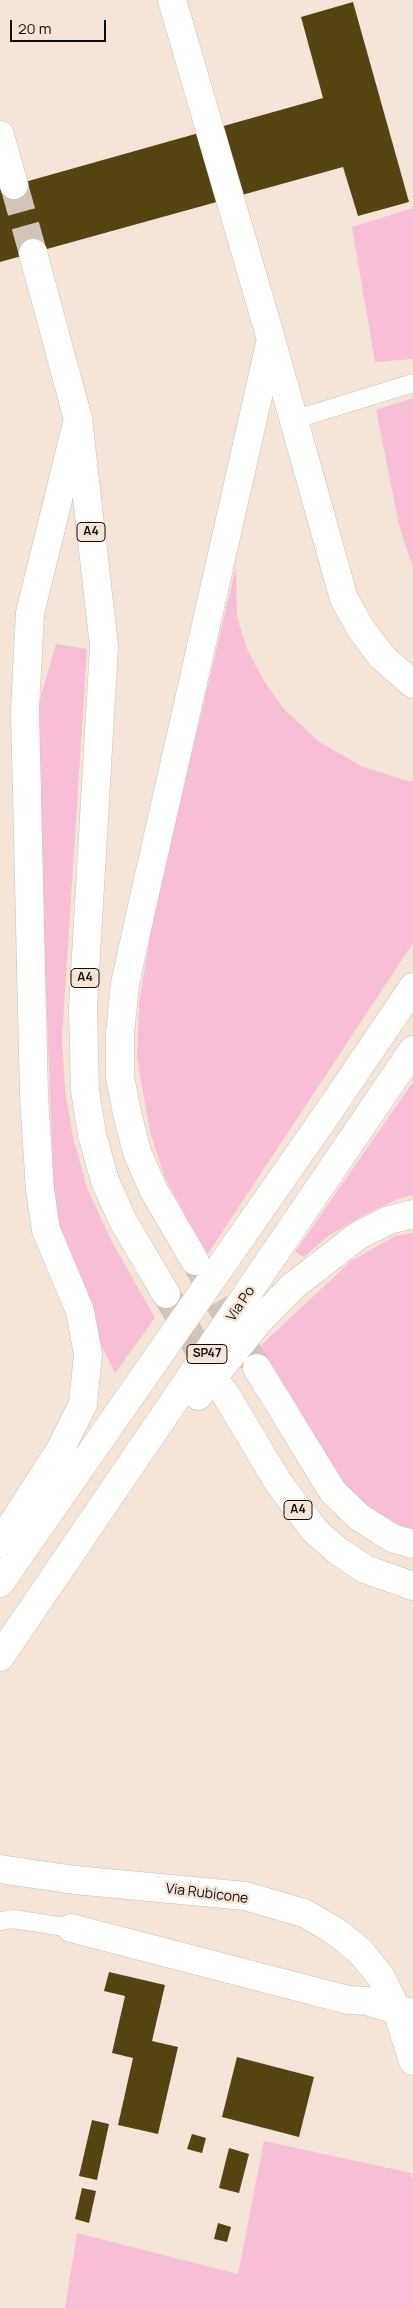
<!DOCTYPE html>
<style>
body{margin:0}
#map{position:relative;width:413px;height:2308px;overflow:hidden;background:#f5e5d9;font-family:Manrope,sans-serif}
canvas{display:block}
.scale{position:absolute;left:10px;top:20px;width:96px;height:22px;box-sizing:border-box;border:2px solid #100b08;border-top:0;padding-left:6px;font-size:15px;line-height:18px;white-space:nowrap;color:#100b08;-webkit-text-stroke:4px #f5e5d9;paint-order:stroke}
</style>
<div id="map">
<canvas width="413" height="2308"></canvas>
<div class="scale">20 m</div>
</div>
<script>
const ctx = document.querySelector('canvas').getContext('2d');
ctx.lineJoin = 'round';
function fillPath(path, color) { ctx.fillStyle = color; ctx.fill(path, 'evenodd'); }
const poly = rows => new Path2D(rows.map(r => 'M' + r).join(''));
function stroke(path, color, width, dash) { ctx.strokeStyle = color; ctx.lineWidth = width; ctx.lineCap = dash ? 'butt' : 'round'; ctx.setLineDash(dash || []); ctx.stroke(path); }
function label(font, color, halo, rows, align = 'center') {
  ctx.font = font + ' Manrope,sans-serif'; ctx.lineWidth = 5; ctx.setLineDash([]); ctx.textBaseline = 'middle'; ctx.strokeStyle = halo; ctx.fillStyle = color; for (const [text, x, y, turn = 0] of rows) {
    ctx.save(); ctx.translate(x, y); ctx.rotate((+turn || 0) * Math.PI / 180); ctx.textAlign = isNaN(turn) ? turn : align; if (halo) ctx.strokeText(text, 0, 0); ctx.fillText(text, 0, 0); ctx.restore();
  }
}
fillPath(poly([
 [413,208,413,359,375,362,352,227],
 [413,398,413,568,399,525,376,410],
 [236,567,237,617,247,649,264,681,283,708,318,741,361,766,404,780,413,781,413,943,207,1255,165,1178,150,1132,137,1058,139,1002,155,909],
 [56,644,87,649,62,1038,65,1090,73,1137,87,1188,111,1240,155,1318,115,1373,99,1341,58,1230,54,1193,35,716],
 [413,1082,413,1195,398,1199,366,1214,328,1236,304,1257,295,1252],
 [413,1233,413,1529,403,1527,367,1506,342,1483,258,1348,351,1261,395,1236],
 [264,2141,411,2173,413,2181,413,2308,65,2308,77,2233,238,2274]
]), '#f7bed6');
fillPath(poly([
 [353,2,409,202,358,216,343,167,0,262,0,189,323,98,301,17],
 [109,1972,165,1985,152,2041,178,2047,158,2134,118,2125,133,2058,112,2053,125,1996,104,1991],
 [237,2057,314,2077,299,2137,222,2117],
 [92,2120,109,2124,97,2180,79,2176],
 [192,2134,206,2138,202,2153,187,2149],
 [229,2148,249,2154,239,2193,219,2188],
 [82,2188,96,2191,89,2223,75,2219],
 [218,2223,231,2227,227,2242,214,2239]
]), '#544412');
stroke(poly([
 [14,185,33,253],
 [197,1265,257,1368],
 [166,1294,215,1377]
]), '#d3c4ba', 28, [28, 14]);
const lane = poly([
 [293,420,413,383],
 [0,1921,13,1919,71,1928]
]);
const street = poly([
 [0,1869,75,1880,245,1896,304,1913,335,1931,360,1951,381,1977,397,2010,413,2061],
 [71,1928,348,2000,367,2001,397,2010,409,2012]
]);
const highway = poly([
 [172,0,271,339,344,599,361,629,382,657,413,684],
 [0,135,14,185],
 [33,253,78,419,104,646,83,1007,85,1090,92,1135,105,1181,123,1221,166,1294],
 [195,1261,153,1189,137,1152,127,1113,120,1077,120,1034,125,984,138,924,271,339],
 [257,1368,333,1492,359,1517,392,1538,413,1544],
 [223,1390,278,1482,315,1531,338,1551,365,1569,413,1586],
 [198,1396,259,1321,293,1286,359,1235,389,1220,413,1214],
 [0,1543,60,1450,83,1404,88,1354,80,1311,46,1230,40,1190,34,1097,25,709,30,613,78,419],
 [0,1583,327,1114,413,987],
 [0,1657,413,1050]
]);
stroke(lane, '#cdbdb2', 19);
stroke(street, '#cdbdb2', 29);
stroke(highway, '#cdbdb2', 29);
stroke(lane, '#fff', 18);
stroke(street, '#fff', 28);
stroke(highway, '#fff', 28);
for (const [x, y, w] of [
 [91,532,28],
 [85,978,28],
 [207,1354,40],
 [298,1510,28]
]) { const box = new Path2D(); box.roundRect(x - w / 2, y - 9.5, w, 19, 4); ctx.fillStyle = '#f5e5d9'; ctx.fill(box); stroke(box, '#100b08', 1); }
label('bold 12px', '#100b08', null, [
 ["A4",91,532],
 ["A4",85,978],
 ["SP47",207,1354],
 ["A4",298,1510]
]);
label('14px', '#100b08', '#f5e5d9', [
 ["Via Po",241,1304,-56],
 ["Via Rubicone",207,1894,7]
]);
</script>
